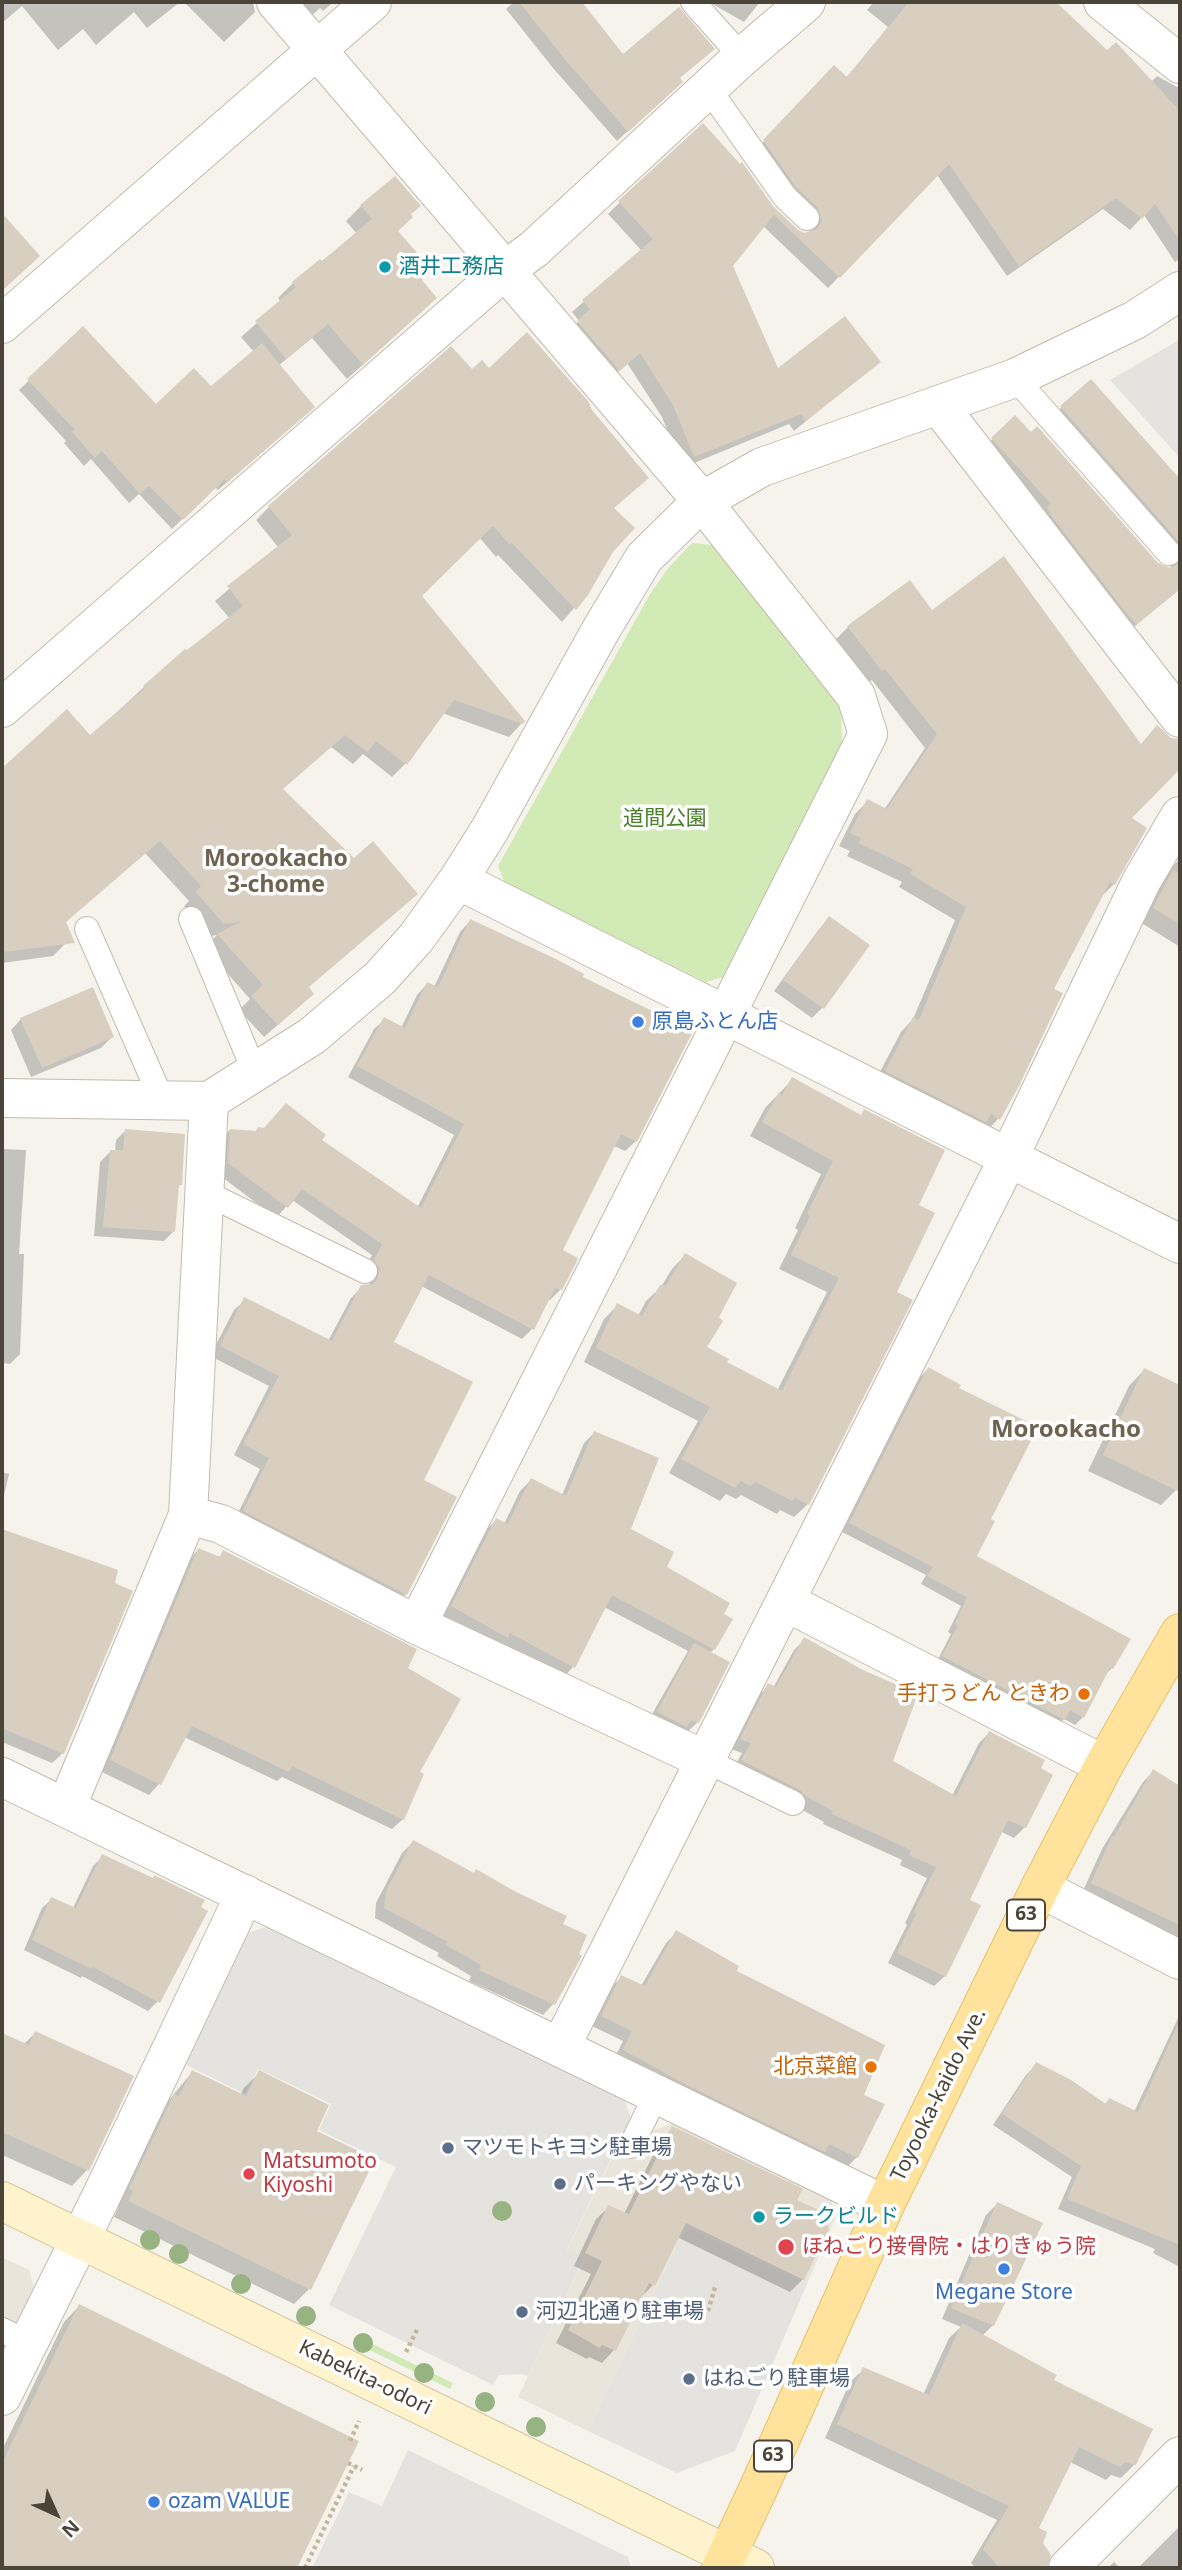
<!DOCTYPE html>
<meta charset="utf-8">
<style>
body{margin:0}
#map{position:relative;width:1182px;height:2570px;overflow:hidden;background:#f6f3ec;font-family:"Noto Sans",sans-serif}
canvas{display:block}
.frame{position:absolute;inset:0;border:4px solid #4b4439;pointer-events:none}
.north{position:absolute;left:21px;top:2479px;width:70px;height:70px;-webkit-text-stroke:5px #fff;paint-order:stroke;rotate:135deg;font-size:19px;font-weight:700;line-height:28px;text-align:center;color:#4b4439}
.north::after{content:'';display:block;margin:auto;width:24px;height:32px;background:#4b4439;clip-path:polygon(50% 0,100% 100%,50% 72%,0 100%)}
</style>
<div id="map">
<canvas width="1182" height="2570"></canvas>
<div class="frame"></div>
<div class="north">N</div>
</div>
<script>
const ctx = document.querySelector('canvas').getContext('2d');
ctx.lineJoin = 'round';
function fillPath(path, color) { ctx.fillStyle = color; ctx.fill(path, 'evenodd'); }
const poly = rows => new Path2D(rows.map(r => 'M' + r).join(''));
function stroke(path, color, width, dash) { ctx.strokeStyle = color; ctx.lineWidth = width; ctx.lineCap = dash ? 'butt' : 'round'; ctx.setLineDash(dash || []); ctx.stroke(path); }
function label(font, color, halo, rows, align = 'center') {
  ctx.font = font + ' "Noto Sans","Noto Sans JP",sans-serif'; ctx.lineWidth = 7; ctx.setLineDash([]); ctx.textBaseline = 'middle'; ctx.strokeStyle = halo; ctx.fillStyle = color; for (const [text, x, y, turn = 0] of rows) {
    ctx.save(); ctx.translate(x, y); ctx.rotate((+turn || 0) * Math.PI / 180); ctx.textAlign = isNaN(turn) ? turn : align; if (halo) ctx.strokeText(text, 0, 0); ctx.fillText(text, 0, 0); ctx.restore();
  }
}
fillPath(poly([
 [674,2123,831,2199,835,2218,807,2284,686,2226,588,2431,518,2397,584,2259,567,2250,616,2150,638,2161,654,2130],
 [2,2257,29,2270,34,2287,2,2353]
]), '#eae5da');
fillPath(poly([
 [692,543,713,545,841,709,842,744,723,977,706,982,505,883,498,866,650,594,669,567],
 [358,2337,453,2383,450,2389,355,2343]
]), '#d2eab5');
fillPath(poly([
 [1179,340,1180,342,1180,458,1110,380],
 [270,1926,624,2098,631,2118,567,2249,584,2258,528,2376,521,2374,499,2375,493,2385,329,2305,396,2167,319,2130,331,2104,288,2083,258,2069,245,2094,184,2064,247,1933],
 [686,2226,807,2284,735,2451,677,2473,588,2431],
 [408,2450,628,2557,631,2568,312,2568,349,2492,382,2506]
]), '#e5e3e0');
fillPath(poly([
 [2,2,180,2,147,28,134,12,96,45,83,29,58,50,22,6,2,23],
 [184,2,253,2,255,12,224,42],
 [281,2,334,2,323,11,320,8,307,20],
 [514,2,580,2,623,57,678,79,670,92,617,141,553,68,506,9],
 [709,2,760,2,744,22],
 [874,2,1054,2,1107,53,1151,82,1157,76,1177,87,1180,87,1180,259,1175,262,1144,215,1130,230,1103,209,1007,276,937,175,828,288,763,226,731,266,777,371,878,362,794,431,789,424,682,468,662,417,627,363,608,381,566,333,579,321,572,312,642,251,608,214,620,202,772,207,796,230,804,234,810,233,807,219,753,153,823,78,846,78,888,27,867,10],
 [361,206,409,215,396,232,420,281,420,313,347,379,312,338,278,366,303,416,218,490,215,487,172,529,139,494,129,503,91,459,84,466,64,443,66,441,19,390,83,329,155,406,211,389,254,352,241,337,281,302,278,298,293,283,357,234,346,221],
 [1090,381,1180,482,1180,589,1124,635,980,452,1015,417,1157,564,1165,569,1171,568,1168,556,1048,420],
 [269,507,613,509,611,551,586,594,562,622,498,555,496,557,479,537,420,596,522,723,509,737,442,713,405,764,392,777,363,754,353,764,331,747,281,790,307,988,298,1007,264,1037,239,1010,250,999,205,948,217,935,211,936,184,906,189,901,145,853,64,923,66,943,53,956,2,963,2,770,67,712,90,737,144,687,230,619,215,601,278,547,256,520],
 [932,613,1140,745,1180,741,1180,756,1175,761,1180,766,1130,818,1114,884,1102,896,1052,990,1017,1085,998,1119,986,1132,874,1083,901,1032,913,1019,955,920,899,887,902,882,847,856,850,851,839,846,855,814,867,802,884,810,925,748,872,680,869,682,836,639,848,627],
 [1180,859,1180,947,1140,922,1169,870],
 [830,918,822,1008,812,1018,774,991,819,929],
 [470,921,636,1141,625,1151,614,1146,561,1251,561,1289,550,1300,548,1299,532,1329,522,1339,421,1286,391,1342,421,1481,406,1594,395,1605,234,1521,260,1469,234,1455,269,1386,210,1356,234,1310,245,1300,328,1341,351,1298,362,1287,369,1286,370,1281,364,1271,372,1255,292,1200,276,1218,218,1174,220,1141,230,1130,320,1140,417,1208,454,1135,348,1077,374,1029,385,1019,401,1028,417,995,427,984,434,987,460,932],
 [21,1019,112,1037,101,1048,31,1077,11,1030],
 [792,1080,916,1206,895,1293,808,1504,794,1517,780,1510,777,1514,741,1495,736,1499,726,1494,720,1501,669,1473,698,1421,584,1362,604,1319,618,1305,638,1316,646,1301,661,1287,672,1269,685,1255,705,1348,725,1363,777,1391,827,1292,779,1269,798,1230,795,1228,821,1174,750,1136,765,1108],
 [126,1130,181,1184,177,1188,174,1231,164,1241,94,1236,100,1162,110,1152,115,1152,116,1140],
 [2,1149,26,1150,19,1254,24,1254,20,1354,10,1364,2,1363],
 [928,1369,957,1389,975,1557,1112,1668,1103,1677,1083,1717,1075,1725,1064,1719,1056,1727,935,1665,951,1634,948,1632,961,1606,921,1584,926,1575,842,1532,920,1377],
 [1144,1370,1180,1387,1180,1481,1176,1490,1161,1505,1088,1471,1129,1386],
 [594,1433,628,1530,664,1568,721,1615,714,1649,710,1653,698,1722,687,1732,647,1723,688,1651,604,1607,573,1667,563,1678,442,1617,485,1531,496,1520,504,1524,520,1491,531,1480,562,1495,584,1443],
 [2,1472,9,1474,2,1504],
 [2,1531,116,1571,63,1753,52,1763,2,1742],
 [198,1550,218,1558,224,1552,406,1668,417,1773,403,1819,392,1829,282,1777,277,1781,184,1737,159,1784,149,1795,100,1771,188,1560],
 [804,1640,891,1762,952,1796,979,1743,989,1733,1025,1827,1014,1838,1000,1831,968,1900,945,1976,934,1986,888,1963,907,1925,905,1923,927,1878,900,1865,902,1860,823,1824,824,1822,732,1771,742,1753,731,1749,758,1696,769,1685,773,1688,794,1650],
 [1153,1772,1179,1787,1180,1786,1180,1950,1082,1893,1102,1849,1143,1782],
 [413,1842,561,1925,553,2004,543,2015,469,1981,471,1976,437,1956,439,1953,375,1918,376,1903,402,1853],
 [103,1856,152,1879,158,2001,148,2011,82,1976,81,1978,24,1950,42,1908,52,1899,73,1908,93,1866],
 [676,1933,862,2095,857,2157,846,2168,613,2061,623,2041,592,2026,611,1987,622,1977,641,1986,666,1943],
 [1180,2014,1180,2267,1153,2253,1155,2249,1058,2209,1072,2177,993,2125,1026,2075,1037,2064,1104,2105,1109,2100,1134,2112],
 [35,2033,132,2077,87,2170,72,2186,2,2155,2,2035,24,2044],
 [192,2072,240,2096,244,2088,259,2073,314,2131,309,2289,294,2304,114,2217,119,2206,115,2205,160,2111],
 [673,2128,794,2201,803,2279,790,2292,677,2237,653,2285,640,2298,614,2350,602,2363,589,2357,587,2359,556,2343,591,2274,574,2266,596,2219,609,2207,624,2214,660,2141],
 [997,2204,993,2325,982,2336,1052,2381,1135,2464,1121,2478,1111,2475,1106,2480,1070,2462,1037,2529,1044,2548,1032,2568,976,2568,971,2563,997,2520,825,2438,850,2382,864,2369,923,2395,949,2338,961,2327,942,2319,986,2215],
 [79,2306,356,2442,295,2568,2,2568,2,2450,64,2322],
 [1180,2526,1180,2568,1141,2568,1139,2567],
 [1114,2562,1120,2568,1108,2568]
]), '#0003');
fillPath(poly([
 [519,2,582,2,623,54,679,7,715,49,680,78,683,82,628,132,563,57],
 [909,2,1056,2,1107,50,1116,42,1180,111,1180,241,1155,204,1142,219,1116,198,1019,266,949,164,840,278,774,215,733,266,778,368,845,316,881,362,806,421,801,414,694,457,673,405,640,353,620,371,577,321,590,309,582,300,653,239,618,201,703,123,740,164,742,162,773,206,797,229,804,233,817,229,822,221,818,208,796,187,763,140,834,65,847,77],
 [395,176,421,206,411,214,413,217,398,231,433,271,422,280,437,298,363,365,328,324,286,359,255,321,296,287,292,282,320,259,322,261,372,219,360,205],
 [2,213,40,256,2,291],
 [83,326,156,404,194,368,211,386,262,343,315,407,228,482,225,479,183,520,149,486,140,494,102,451,95,458,72,432,75,430,27,379],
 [527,332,588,401,592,410,649,478,614,508,635,528,613,552,588,595,576,610,512,543,510,545,493,526,422,596,525,721,523,724,454,700,407,765,376,741,367,752,345,735,283,789,354,858,373,841,418,894,309,987,314,994,278,1025,251,996,263,985,217,934,240,922,224,924,196,892,201,886,160,841,66,922,75,943,2,952,2,768,67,709,90,735,145,688,143,686,185,649,187,650,243,606,227,586,292,535,268,506,451,346,472,369,482,360,489,368],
 [1091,379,1180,479,1180,543,1060,406],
 [1015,415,1031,432,1037,426,1158,563,1171,568,1180,562,1180,589,1137,624,1127,614,1053,518,1047,507,1051,504,991,438],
 [1004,556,1141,744,1157,725,1171,738,1180,739,1180,769,1132,818,1147,828,1115,885,1110,882,1054,989,1063,993,1019,1086,1000,1120,991,1114,986,1122,885,1071,913,1017,919,1020,966,907,910,874,913,869,859,843,861,838,850,833,867,799,887,809,937,734,885,669,882,671,847,626,910,580,932,610],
 [1173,870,1180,874,1180,924,1153,908],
 [829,916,870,945,824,1009,783,980],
 [470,919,556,959,584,974,583,977,693,1031,637,1142,621,1134,563,1250,578,1258,576,1263,562,1290,555,1288,534,1330,429,1275,394,1342,473,1382,424,1480,457,1497,407,1595,243,1511,269,1458,243,1444,279,1376,220,1346,244,1297,332,1341,361,1285,373,1284,378,1278,380,1269,374,1260,382,1244,302,1189,288,1208,228,1163,230,1129,256,1131,258,1127,264,1128,286,1103,326,1135,322,1140,421,1208,464,1124,357,1066,384,1017,405,1028,427,982,438,987],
 [93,987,114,1037,42,1068,20,1018],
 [792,1077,861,1115,864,1109,945,1150,919,1205,935,1213,897,1292,913,1300,809,1505,795,1498,792,1501,756,1482,750,1486,741,1481,735,1488,681,1459,710,1407,596,1348,617,1303,642,1316,660,1285,666,1286,685,1253,737,1283,719,1317,723,1321,707,1347,729,1359,727,1362,782,1391,839,1278,791,1255,810,1216,807,1214,833,1161,762,1122,779,1092,782,1095],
 [125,1129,185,1134,182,1185,179,1185,175,1232,103,1227,110,1150,123,1150],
 [928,1367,961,1385,959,1388,1038,1427,991,1519,995,1521,977,1556,1131,1639,1113,1669,1110,1668,1084,1718,1070,1710,1065,1720,942,1656,958,1625,955,1624,967,1597,927,1576,933,1567,849,1523],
 [1144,1368,1180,1385,1180,1492,1103,1455],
 [594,1431,659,1458,631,1529,674,1552,667,1567,730,1603,724,1614,733,1619,715,1650,612,1595,575,1668,510,1633,508,1638,451,1606,496,1518,508,1524,531,1478,566,1496],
 [2,1529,118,1570,115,1583,133,1591,64,1754,2,1728],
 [198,1548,220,1557,223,1550,417,1649,408,1668,461,1699,420,1772,424,1774,404,1820,292,1766,289,1772,192,1726,161,1785,110,1760],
 [804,1637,863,1670,918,1694,893,1761,956,1796,989,1731,1045,1760,1041,1768,1053,1775,1026,1828,1008,1820,970,1900,981,1905,946,1977,897,1953,916,1914,914,1912,936,1867,909,1855,911,1850,832,1814,833,1811,806,1796,800,1790,741,1760,751,1743,740,1739,768,1683,776,1687],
 [694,1643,730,1662,699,1723,691,1720,687,1727,657,1712],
 [1153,1769,1180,1786,1180,1925,1091,1883,1112,1836,1114,1837],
 [413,1840,474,1873,476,1869,516,1892,567,1916,563,1924,587,1935,579,1954,582,1956,555,2005,479,1970,481,1965,446,1945,448,1942,384,1908,386,1891],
 [102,1854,153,1878,154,1875,205,1900,201,1907,208,1911,160,2003,93,1967,92,1969,32,1940,51,1897,76,1908],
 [676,1930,739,1966,737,1971,885,2045,864,2095,885,2104,858,2158,829,2144,825,2152,691,2087,623,2050,632,2031,601,2016,621,1975,645,1986],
 [1180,2020,1180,2245,1067,2199,1081,2166,1002,2114,1036,2062,1071,2080,1106,2104,1109,2098,1138,2112],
 [35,2031,134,2076,89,2171,2,2132,2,2033,29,2045],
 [192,2070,246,2096,259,2070,329,2105,317,2131,375,2159,311,2290,128,2201,133,2191,129,2189,174,2094,179,2096],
 [672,2126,803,2189,797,2200,823,2212,829,2229,804,2280,686,2223,655,2286,649,2283,616,2351,602,2345,600,2348,568,2330,602,2261,585,2253,608,2205,629,2214],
 [997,2202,1043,2223,994,2326,951,2308],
 [79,2304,359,2441,297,2568,2,2568,2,2463],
 [962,2323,1057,2375,1054,2380,1153,2429,1136,2465,1125,2462,1120,2467,1079,2447,1039,2528,1047,2532,1043,2543,1051,2555,1047,2568,1000,2568,983,2549,1009,2506,837,2424,863,2367,929,2395]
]), '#d8cfc1');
const lane = poly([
 [693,2,742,57],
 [708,88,785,197,807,218],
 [1015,378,1169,553],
 [191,919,255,1073],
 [87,929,162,1100],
 [206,1193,365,1271],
 [705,1760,793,1803],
 [631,2146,657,2093],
 [2,2330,28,2343]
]);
const street = poly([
 [276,2,702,501,856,696,868,734,417,1625],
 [1103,2,1180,64],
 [2,324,372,2],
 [939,406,1180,718],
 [2,708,504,271,534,249,742,57,806,2],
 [458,880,1180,1244],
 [2,1098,209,1101,312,1036,380,978,416,938,458,880,489,831,602,628,644,558,702,501,762,467,1015,378,1135,320,1180,291],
 [188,1515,221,1524,417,1625,705,1760],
 [786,1602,1104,1765],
 [2,1777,885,2205],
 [66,1808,188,1515,209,1101],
 [1040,1888,1180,1960],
 [561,2046,1009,1157,1142,880,1180,816],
 [2,2396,100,2199,245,1894],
 [1068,2568,1180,2456]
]);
const secondary = poly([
 [2,2201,755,2568]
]);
const primary = poly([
 [721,2568,760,2485,885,2205,1040,1888,1104,1765,1180,1633]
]);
stroke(lane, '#c2bbae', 26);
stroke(street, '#c2bbae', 40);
stroke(secondary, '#d6c79b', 40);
stroke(primary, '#e6c16a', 40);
stroke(poly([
 [708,2311,716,2284],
 [406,2352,417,2330],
 [350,2441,359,2421],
 [348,2463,362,2470],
 [305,2568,354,2466]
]), '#c4b79f', 4.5, [3.5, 3.5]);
stroke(lane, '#fff', 24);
stroke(street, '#fff', 38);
stroke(secondary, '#fff3cd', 38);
stroke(primary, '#ffe39c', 38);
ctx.fillStyle = '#97b381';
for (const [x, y] of [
 [502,2211],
 [150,2240],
 [179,2254],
 [241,2284],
 [306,2316],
 [363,2343],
 [424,2373],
 [485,2402],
 [536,2427]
]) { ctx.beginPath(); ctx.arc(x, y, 10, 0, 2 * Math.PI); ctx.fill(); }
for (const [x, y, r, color] of [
 [385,267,7,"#0f9aa8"],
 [638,1022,7,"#3f7fe0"],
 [1084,1694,7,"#e8710a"],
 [871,2067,7,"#e8710a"],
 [448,2148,7,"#5c6f8a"],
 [249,2174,7,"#e0444e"],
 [560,2184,7,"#5c6f8a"],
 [759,2217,7,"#0f9aa8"],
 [786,2247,9,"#e0444e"],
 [1004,2269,7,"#3f7fe0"],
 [522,2312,7,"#5c6f8a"],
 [689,2379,7,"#5c6f8a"],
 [154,2502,7,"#3f7fe0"]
]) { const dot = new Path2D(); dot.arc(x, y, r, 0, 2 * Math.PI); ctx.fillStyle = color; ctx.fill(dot); stroke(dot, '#fff', 2.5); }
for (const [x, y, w] of [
 [1026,1915,38],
 [773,2456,38]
]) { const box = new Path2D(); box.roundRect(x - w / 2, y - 15.5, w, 31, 5); ctx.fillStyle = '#fff'; ctx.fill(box); stroke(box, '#4b4439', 2); }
label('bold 19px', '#4b4439', null, [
 ["63",1026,1915],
 ["63",773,2456]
]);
label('21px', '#0d838f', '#fff', [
 ["酒井工務店",399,267],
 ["ラークビルド",773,2217]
], 'left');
label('21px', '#4a7f2a', '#fff', [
 ["道間公園",665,819]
]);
label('21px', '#366cbe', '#fff', [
 ["原島ふとん店",652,1022],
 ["Megane Store",1004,2293,"center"],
 ["ozam VALUE",168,2502]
], 'left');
label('21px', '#c56008', '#fff', [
 ["手打うどん ときわ",1070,1694],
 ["北京菜館",857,2067]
], 'right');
label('21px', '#4b4439', '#fff', [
 ["Toyooka-kaido Ave.",939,2095,-64],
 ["Kabekita-odori",365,2378,26]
]);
label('21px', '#4e5e75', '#fff', [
 ["マツモトキヨシ駐車場",462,2148],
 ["パーキングやない",574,2184],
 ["河辺北通り駐車場",536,2312],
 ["はねごり駐車場",703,2379]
], 'left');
label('21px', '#be3a42', '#fff', [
 ["Matsumoto",263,2162],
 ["Kiyoshi",263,2186],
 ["ほねごり接骨院・はりきゅう院",802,2247]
], 'left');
label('bold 23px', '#6e6250', '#fff', [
 ["Morookacho",276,859],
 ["3-chome",276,885]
]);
label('bold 24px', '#6e6250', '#fff', [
 ["Morookacho",1066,1430]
]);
</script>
